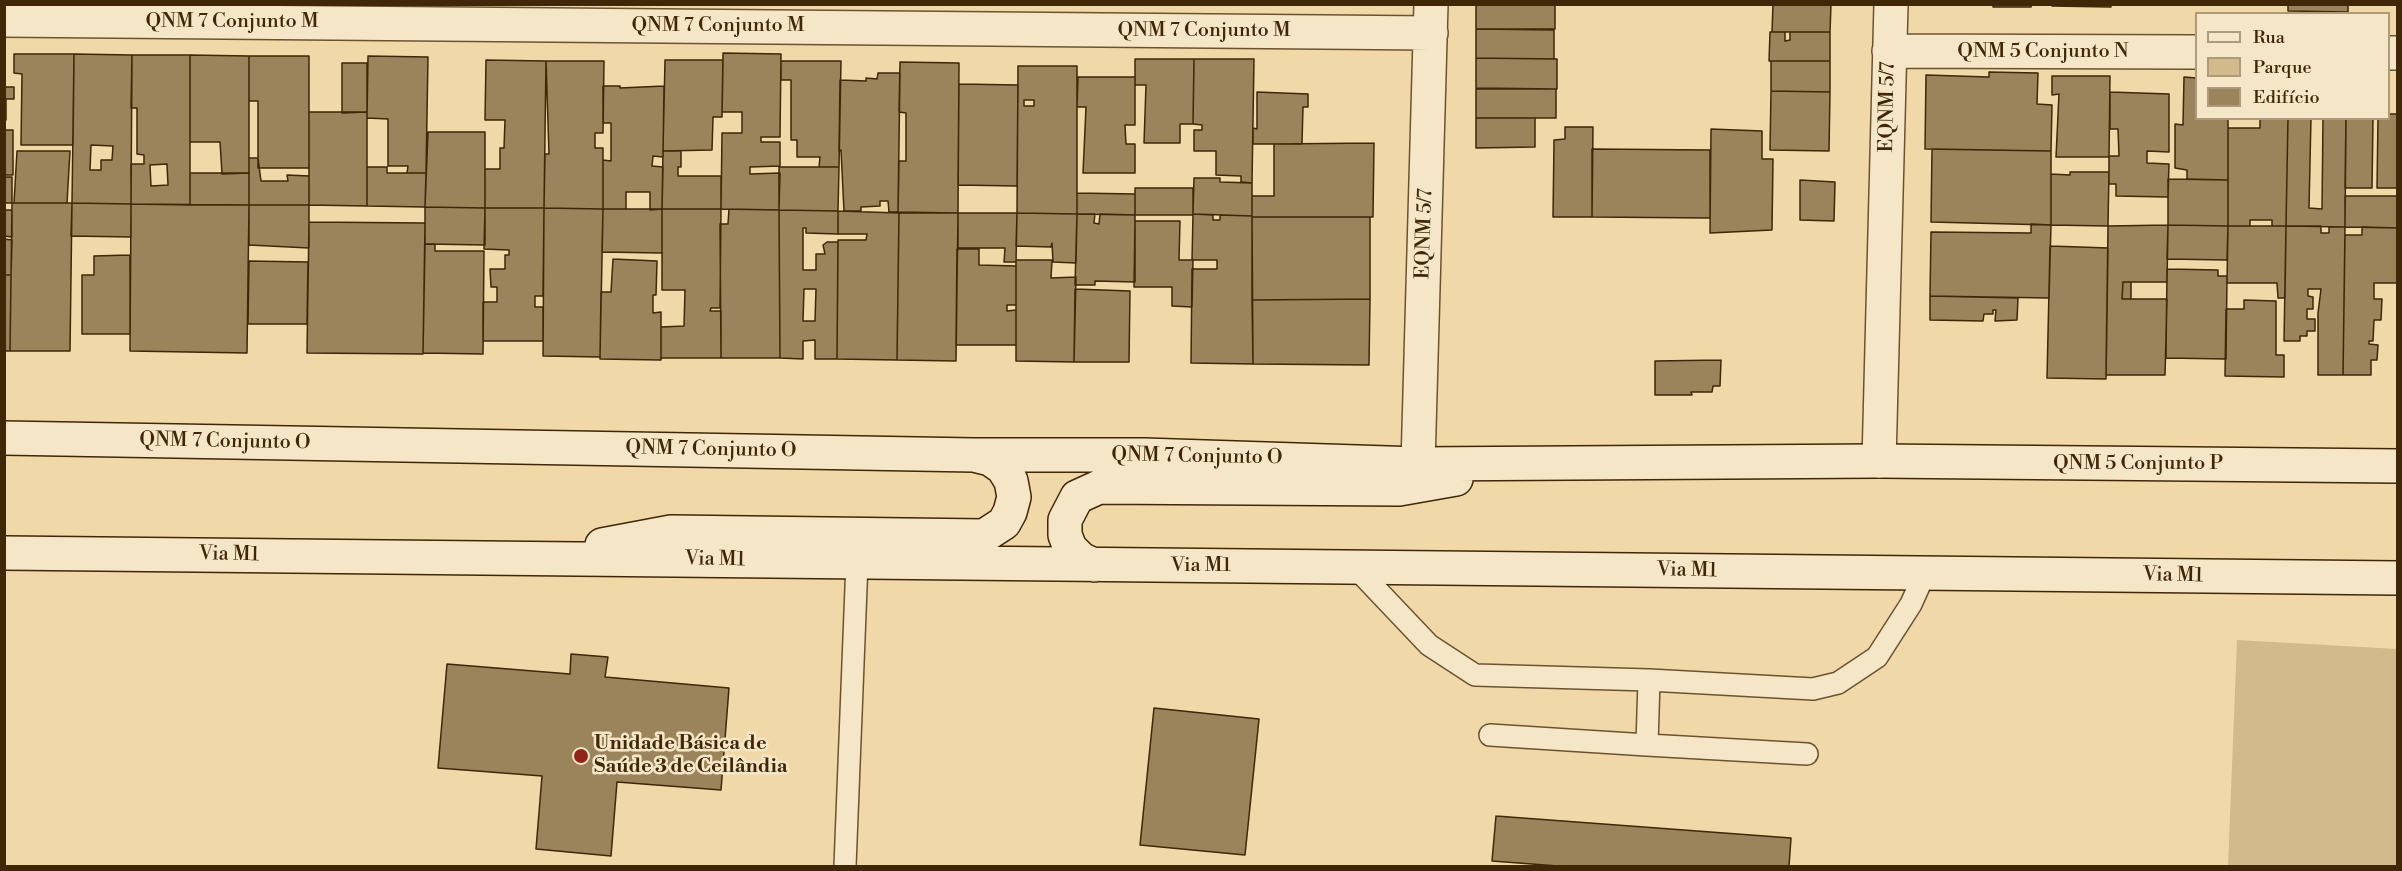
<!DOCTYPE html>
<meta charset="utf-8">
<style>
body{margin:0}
#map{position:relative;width:2402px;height:871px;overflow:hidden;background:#f0d8a9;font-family:"Libre Bodoni",serif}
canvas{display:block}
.frame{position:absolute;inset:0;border:6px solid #3f2707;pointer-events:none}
.legend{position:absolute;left:2195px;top:12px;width:195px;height:108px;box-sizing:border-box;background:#f5e6c7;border:2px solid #ac9a7a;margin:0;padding:8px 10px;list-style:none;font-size:18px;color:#3f2707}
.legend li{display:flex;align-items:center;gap:12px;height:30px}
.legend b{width:30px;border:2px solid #ac9a7a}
</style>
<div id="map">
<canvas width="2402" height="871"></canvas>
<div class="frame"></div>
<ul class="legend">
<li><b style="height:8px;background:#f5e6c7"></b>Rua</li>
<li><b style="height:16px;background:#d2ba8d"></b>Parque</li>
<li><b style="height:16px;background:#9b835b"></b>Edifício</li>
</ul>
</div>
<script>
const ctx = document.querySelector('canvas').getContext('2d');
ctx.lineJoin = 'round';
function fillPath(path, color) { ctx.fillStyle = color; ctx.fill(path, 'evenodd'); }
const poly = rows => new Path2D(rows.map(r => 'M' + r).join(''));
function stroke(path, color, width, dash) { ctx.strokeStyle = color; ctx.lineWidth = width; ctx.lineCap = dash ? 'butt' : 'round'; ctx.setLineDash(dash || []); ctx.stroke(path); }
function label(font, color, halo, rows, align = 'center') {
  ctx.font = font + ' "Libre Bodoni",serif'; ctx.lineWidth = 5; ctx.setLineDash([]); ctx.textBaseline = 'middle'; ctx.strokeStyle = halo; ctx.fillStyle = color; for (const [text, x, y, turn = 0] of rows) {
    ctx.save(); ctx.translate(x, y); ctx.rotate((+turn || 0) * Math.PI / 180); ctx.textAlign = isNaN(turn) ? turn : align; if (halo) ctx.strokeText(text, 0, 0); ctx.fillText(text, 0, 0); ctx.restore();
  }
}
fillPath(poly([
 [2237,640,2397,649,2397,866,2228,866]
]), '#d2ba8d');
const building = poly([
 [1476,4,1555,4,1555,29,1476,29,1476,4],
 [1773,4,1831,4,1830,32,1772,32,1773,4],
 [2032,4,2031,7,1993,7,1993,4,2032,4],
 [2052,4,2111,4,2111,7,2052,6,2052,4],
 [2288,4,2348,4,2348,12,2288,11,2288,4],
 [1476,29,1554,30,1554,59,1476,58,1476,29],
 [1770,32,1785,32,1785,41,1790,40,1790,32,1830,32,1830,61,1769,61,1770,32],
 [723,53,781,54,780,137,761,137,761,142,780,142,780,166,750,167,750,174,780,173,779,210,721,209,722,133,742,133,742,112,722,112,723,53],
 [14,54,74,54,73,145,21,145,22,74,14,73,14,54],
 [74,54,132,55,131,204,72,203,74,54],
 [91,145,113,146,112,160,101,160,101,170,90,170,91,145],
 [132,55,190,55,190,205,131,204,131,164,144,164,144,155,137,154,137,108,131,108,132,55],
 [167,164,168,185,151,186,150,165,167,164],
 [190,55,249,56,249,173,222,174,220,142,190,142,190,55],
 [249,56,309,56,309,168,258,168,258,101,249,101,249,56],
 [368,56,428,57,426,173,407,173,408,166,388,166,388,119,367,118,368,56],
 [1476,58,1557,59,1557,89,1476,89,1476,58],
 [1135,59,1194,59,1193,124,1180,124,1180,143,1144,143,1146,85,1135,85,1135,59],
 [1194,59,1254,59,1252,183,1241,182,1241,176,1216,175,1216,151,1194,151,1194,130,1202,130,1202,125,1193,124,1194,59],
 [486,60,546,61,544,208,485,208,485,169,500,169,500,148,504,148,505,120,485,120,486,60],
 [665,60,723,60,722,117,713,117,712,150,663,151,665,60],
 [546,61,604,61,603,133,595,133,595,148,603,148,603,209,544,208,545,154,549,154,546,61],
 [781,61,841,61,839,167,819,167,820,157,797,157,797,140,791,140,791,80,781,80,781,61],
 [1771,61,1830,61,1830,92,1771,91,1771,61],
 [900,62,959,63,958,213,898,212,899,161,906,161,906,113,899,112,900,62],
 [342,63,367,63,367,112,342,113,342,63],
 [1018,66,1077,66,1077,214,1017,213,1018,66],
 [1024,100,1034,100,1034,106,1024,106,1024,100],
 [1989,72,2038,73,2037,104,2052,105,2051,151,1925,149,1926,75,1989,77,1989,72],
 [878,73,900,73,898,212,889,212,888,201,880,201,880,206,861,207,861,211,844,211,841,150,839,151,840,80,866,81,866,78,877,79,878,73],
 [2052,76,2110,76,2109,157,2056,157,2059,94,2052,95,2052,76],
 [1078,77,1135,77,1135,125,1125,125,1126,144,1135,144,1135,173,1083,173,1086,107,1077,107,1078,77],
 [2184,77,2196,78,2196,118,2228,118,2228,180,2187,179,2187,170,2175,168,2175,124,2183,125,2184,77],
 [959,84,1018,85,1017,186,958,185,959,84],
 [603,86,620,86,620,88,664,86,663,157,653,156,652,166,663,167,662,209,650,210,650,192,626,192,626,209,603,209,603,160,611,161,611,123,603,123,603,86],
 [4,87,14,87,14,99,6,99,6,120,4,87],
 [1476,88,1556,89,1556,118,1476,118,1476,88],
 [1771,91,1830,92,1829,151,1770,150,1771,91],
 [1257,92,1308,94,1308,107,1303,107,1302,144,1253,144,1253,128,1257,129,1257,92],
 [2110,92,2169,94,2169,152,2147,151,2147,163,2169,164,2168,197,2116,196,2116,184,2109,184,2109,156,2119,156,2118,129,2110,129,2110,92],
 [309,112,367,112,367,206,309,205,309,112],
 [2388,114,2398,114,2398,188,2377,188,2378,118,2388,118,2388,114],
 [1476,118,1535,118,1535,147,1476,148,1476,118],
 [2260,118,2288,118,2286,226,2272,226,2272,220,2250,220,2250,226,2228,226,2228,128,2260,128,2260,118],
 [2288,118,2311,118,2309,208,2322,209,2323,118,2346,118,2345,227,2286,226,2288,118],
 [2346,118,2373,118,2372,188,2345,188,2346,118],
 [1565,127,1593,127,1592,217,1553,217,1554,140,1565,139,1565,127],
 [1711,129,1762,131,1762,159,1773,159,1772,230,1710,233,1711,129],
 [4,130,13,130,13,175,4,175,4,130],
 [428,132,485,132,485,208,425,207,428,132],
 [1374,143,1373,217,1252,217,1252,196,1274,196,1274,144,1374,143],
 [1592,149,1710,150,1710,218,1592,217,1592,149],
 [1932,149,2051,151,2051,225,1931,222,1932,149],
 [17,151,70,151,67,203,14,203,17,151],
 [663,151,681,151,681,167,678,167,678,176,721,176,721,209,662,209,663,151],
 [249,158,258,158,261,181,288,181,287,175,309,176,309,205,249,205,249,158],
 [367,167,387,167,387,173,426,173,425,207,367,206,367,167],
 [779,167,839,167,838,211,779,210,779,167],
 [2070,172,2109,172,2108,226,2051,225,2051,174,2070,175,2070,172],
 [190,173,249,173,249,205,190,205,190,173],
 [4,177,12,177,12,203,4,203,4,177],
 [1194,178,1220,178,1220,182,1252,183,1252,216,1193,214,1194,178],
 [2168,179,2228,180,2228,226,2168,225,2168,179],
 [1800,180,1835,182,1834,221,1800,220,1800,180],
 [1135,188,1193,188,1193,215,1135,215,1135,188],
 [1077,193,1135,194,1135,215,1077,214,1077,193],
 [2345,196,2398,196,2398,228,2345,227,2345,196],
 [12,203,72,203,70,351,10,351,12,203],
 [72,203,131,204,131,237,71,236,72,203],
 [131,204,249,205,247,353,130,351,131,204],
 [249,205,309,205,309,248,249,245,249,205],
 [425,207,485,208,485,245,425,244,425,207],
 [485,208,544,208,543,296,535,296,535,307,543,307,543,341,483,341,483,302,497,302,497,287,491,287,490,269,505,269,505,255,509,255,509,250,484,249,485,208],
 [544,208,603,209,600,357,543,356,544,208],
 [603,209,662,209,662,253,602,252,603,209],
 [662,209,721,209,720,308,711,308,710,311,721,311,721,358,661,358,661,327,684,326,685,290,662,290,662,209],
 [729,209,779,210,780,358,721,358,720,224,728,224,729,209],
 [4,210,12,210,12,237,4,236,4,210],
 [779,210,838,211,838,234,806,233,806,228,803,228,803,270,816,270,816,254,825,254,823,245,827,242,838,242,837,359,815,359,815,340,803,341,803,359,780,358,779,210],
 [804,289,816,289,815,321,803,321,804,289],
 [838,211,899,213,897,360,837,359,838,240,866,240,867,234,838,234,838,211],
 [899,213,958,213,956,361,897,360,899,213],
 [958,213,1017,213,1016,262,1004,262,1005,248,958,248,958,213],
 [1017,213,1077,214,1076,263,1053,262,1052,243,1051,247,1016,246,1017,213],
 [1077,214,1095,214,1094,223,1099,224,1100,214,1135,215,1135,282,1095,281,1095,285,1075,285,1077,214],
 [1193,214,1213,215,1213,220,1220,220,1220,215,1252,216,1253,364,1191,363,1192,269,1217,269,1217,260,1192,260,1193,214],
 [1252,217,1370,217,1370,299,1252,300,1252,217],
 [1135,221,1180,221,1179,260,1193,260,1192,307,1172,306,1172,287,1134,287,1135,221],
 [309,222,425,223,423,354,307,353,309,222],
 [2031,224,2051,225,2049,298,1930,296,1931,232,2031,233,2031,224],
 [2168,225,2228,226,2227,260,2167,259,2168,225],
 [2168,225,2167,282,2123,282,2122,299,2167,299,2165,375,2106,375,2108,226,2168,225],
 [2228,226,2286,226,2285,298,2278,298,2277,283,2227,283,2228,226],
 [2286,226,2321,226,2321,233,2329,233,2329,227,2345,227,2343,375,2318,375,2318,313,2321,289,2308,289,2308,296,2313,297,2313,309,2307,309,2307,319,2315,319,2315,331,2307,331,2307,336,2300,336,2300,341,2284,341,2286,226],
 [2362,227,2398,228,2398,283,2374,283,2374,299,2382,299,2381,320,2374,320,2373,341,2369,341,2369,344,2378,345,2377,360,2371,360,2371,375,2343,375,2345,235,2362,235,2362,227],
 [4,239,12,240,11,275,4,275,4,239],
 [425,244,435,244,435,251,484,251,483,354,423,353,425,244],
 [2050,246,2108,248,2106,379,2047,378,2050,246],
 [957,249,979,249,979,265,1016,266,1016,305,1007,305,1007,311,1016,310,1016,345,956,345,957,249],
 [130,255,130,334,82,334,82,275,94,275,94,256,130,255],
 [613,259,657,261,656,295,653,295,653,313,661,312,661,360,600,359,601,292,611,292,613,259],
 [1016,260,1052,260,1051,278,1076,277,1074,362,1016,361,1016,260],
 [249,261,308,262,307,324,248,324,249,261],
 [2167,269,2218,270,2218,276,2227,276,2226,359,2166,358,2167,269],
 [4,275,11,275,10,351,4,351,4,275],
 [2123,282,2131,282,2131,299,2122,299,2123,282],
 [1075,289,1130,291,1129,362,1074,362,1075,289],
 [1930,296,2018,298,2017,320,1995,321,1996,310,1993,310,1993,314,1984,314,1983,321,1930,320,1930,296],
 [1370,299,1369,365,1253,364,1252,300,1370,299],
 [2244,300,2276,301,2276,355,2284,355,2284,377,2225,376,2226,309,2244,309,2244,300],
 [1721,360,1720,386,1713,386,1712,392,1691,392,1692,395,1655,395,1655,361,1721,360],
 [571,654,608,657,605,677,729,688,721,790,617,782,611,856,536,849,542,776,438,768,447,664,570,674,571,654],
 [1154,708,1259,719,1245,855,1140,845,1154,708],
 [1496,816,1791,838,1789,866,1558,866,1492,861,1496,816]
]);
fillPath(building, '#9b835b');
stroke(building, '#3f2707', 1.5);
const lane = poly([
 [1355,567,1429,645,1475,675,1649,680,1813,689,1838,683,1877,657,1911,604,1925,573],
 [1490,735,1647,745,1649,680],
 [1647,745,1807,754],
 [845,866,857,562]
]);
const street = poly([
 [4,20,1431,33],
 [1889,51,2196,52],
 [2388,53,2398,53],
 [1879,461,1891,4],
 [1418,464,1431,4]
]);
const secondary = poly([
 [4,438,974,455,1144,455,1418,464,1879,461,2398,466],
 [602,545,671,532,984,536,1004,523,1010,512,1014,497,1011,481,1003,468,990,459,974,455],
 [4,553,2398,578],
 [1094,565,1081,559,1070,548,1065,535,1065,520,1077,497,1099,487,1399,489,1456,479]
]);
stroke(lane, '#6b5330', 24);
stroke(street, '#6b5330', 36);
stroke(secondary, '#3f2707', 36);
stroke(lane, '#f5e6c7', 21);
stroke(street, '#f5e6c7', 33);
stroke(secondary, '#f5e6c7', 33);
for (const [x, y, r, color] of [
 [581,756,8,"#8f2418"]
]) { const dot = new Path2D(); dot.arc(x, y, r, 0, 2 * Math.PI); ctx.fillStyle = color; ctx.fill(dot); stroke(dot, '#f5e6c7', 2); }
label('20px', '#3f2707', '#f5e6c7', [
 ["QNM 7 Conjunto M",232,22],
 ["QNM 7 Conjunto M",718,26],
 ["QNM 7 Conjunto M",1204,31],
 ["QNM 5 Conjunto N",2043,52],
 ["EQNM 5/7",1888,107,-89],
 ["EQNM 5/7",1425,234,-88],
 ["QNM 7 Conjunto O",225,442,1],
 ["QNM 7 Conjunto O",711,450,1],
 ["QNM 7 Conjunto O",1197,457,1],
 ["QNM 5 Conjunto P",2138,464],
 ["Via M1",229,555,1],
 ["Via M1",715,560,1],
 ["Via M1",1201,566],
 ["Via M1",1687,571,1],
 ["Via M1",2173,576,1]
]);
label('bold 20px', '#3f2707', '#f5e6c7', [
 ["Unidade Básica de",594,744],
 ["Saúde 3 de Ceilândia",594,767]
], 'left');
</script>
